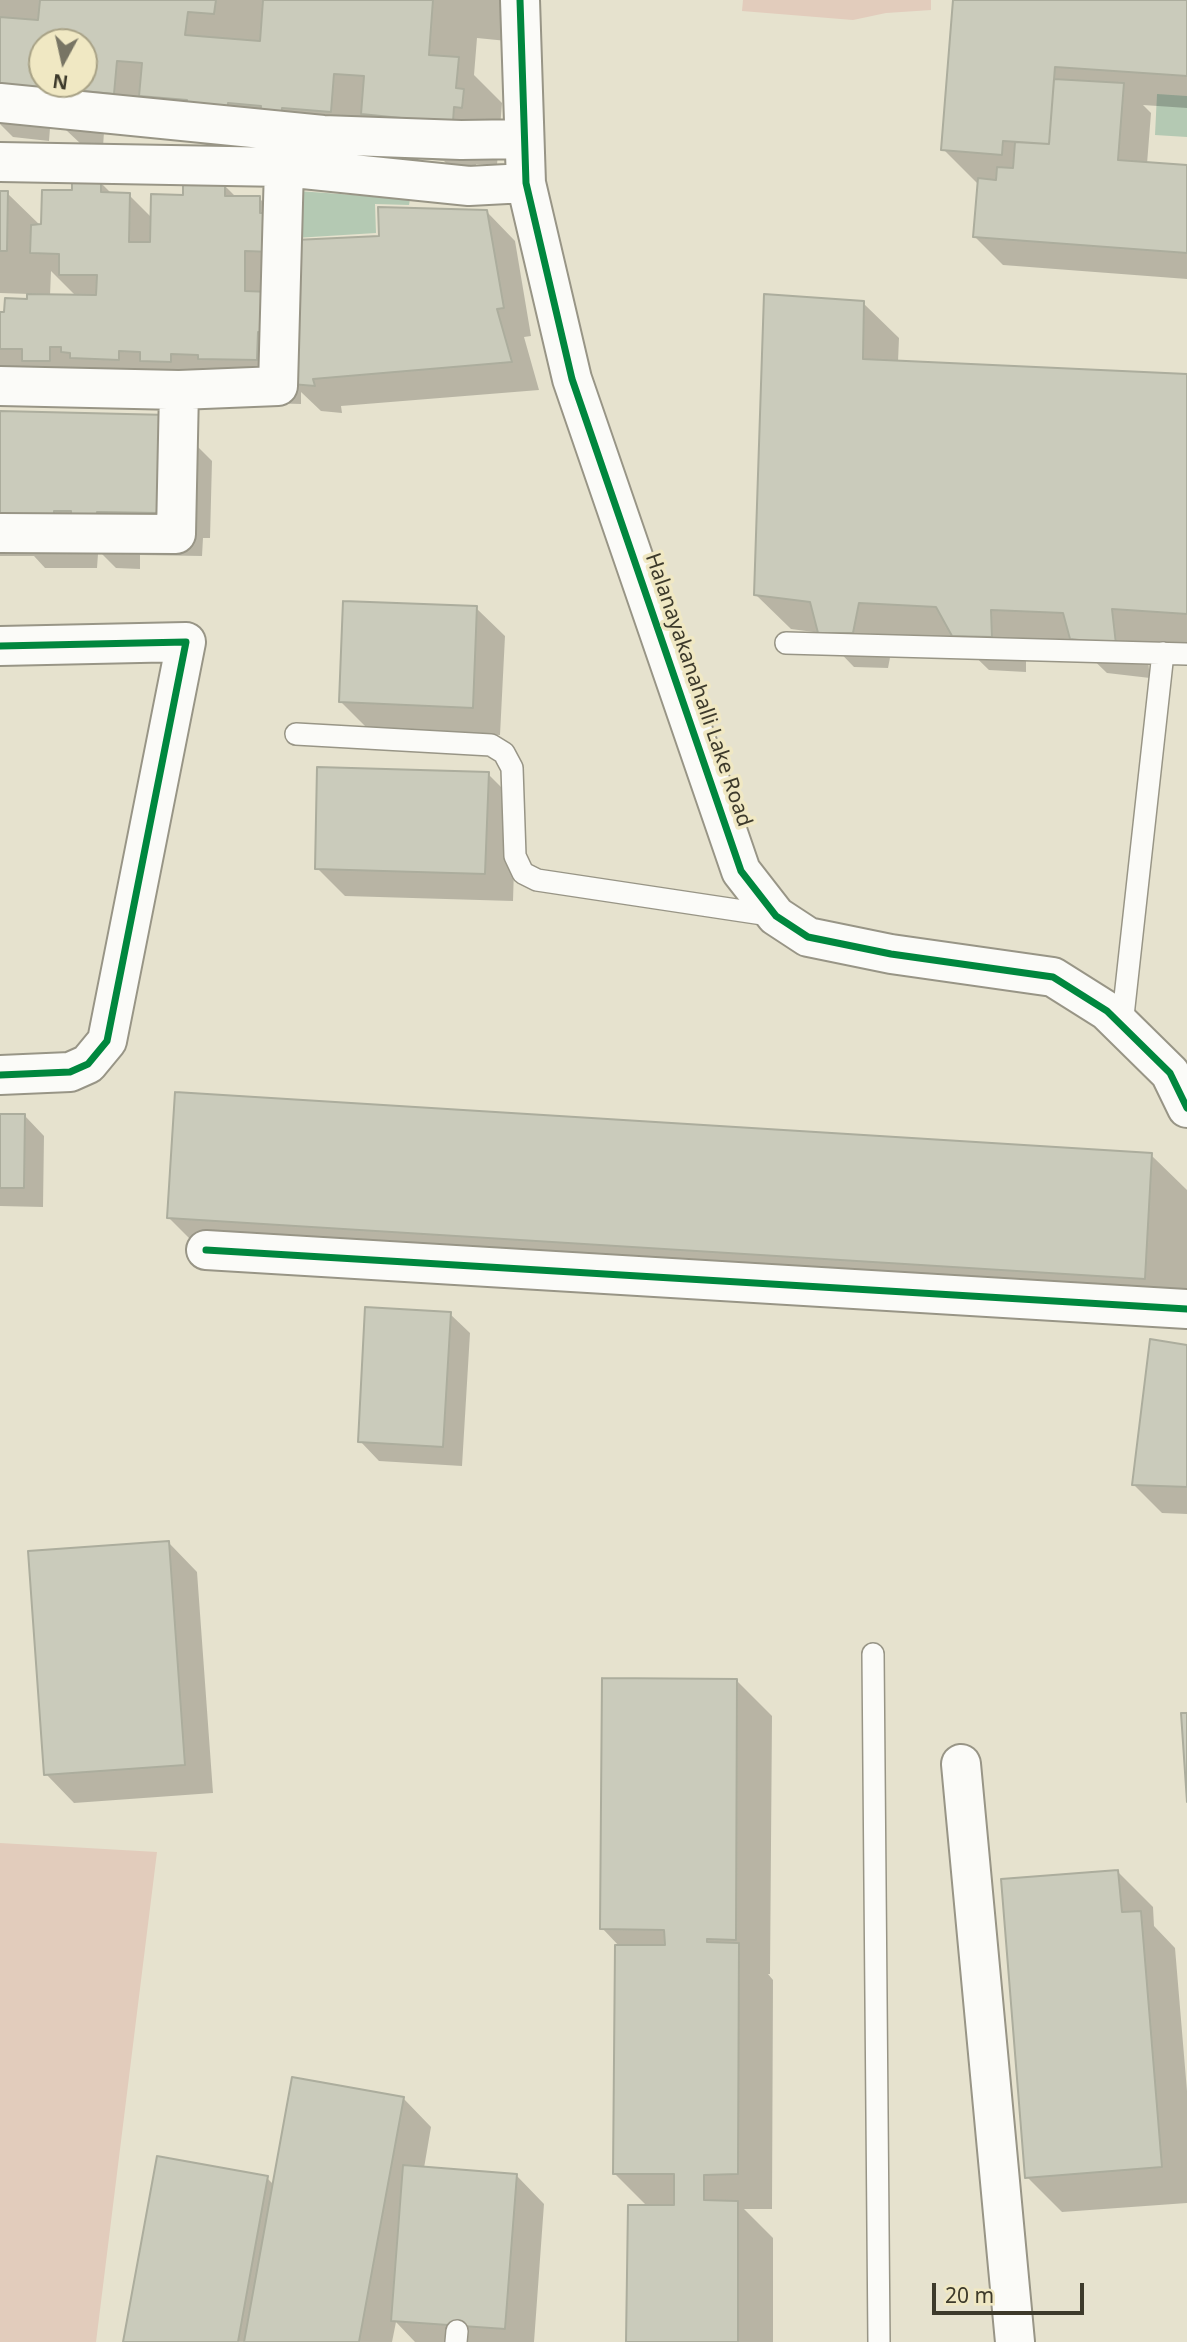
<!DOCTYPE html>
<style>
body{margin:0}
#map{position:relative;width:1187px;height:2342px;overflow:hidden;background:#e6e2ce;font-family:"Noto Sans",sans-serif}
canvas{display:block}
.north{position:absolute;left:28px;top:28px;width:70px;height:70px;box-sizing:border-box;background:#f0e8c3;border:2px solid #a8a286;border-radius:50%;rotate:188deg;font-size:19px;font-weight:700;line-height:28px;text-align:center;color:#3d3a2b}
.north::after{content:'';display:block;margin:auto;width:24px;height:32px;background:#787564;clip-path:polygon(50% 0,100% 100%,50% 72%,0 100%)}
.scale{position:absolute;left:932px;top:2283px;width:152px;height:32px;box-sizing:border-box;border:4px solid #3d3a2b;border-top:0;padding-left:9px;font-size:21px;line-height:24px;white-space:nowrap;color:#3d3a2b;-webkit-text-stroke:5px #f0e8c3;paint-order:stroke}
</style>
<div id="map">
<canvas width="1187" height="2342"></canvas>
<div class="north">N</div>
<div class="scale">20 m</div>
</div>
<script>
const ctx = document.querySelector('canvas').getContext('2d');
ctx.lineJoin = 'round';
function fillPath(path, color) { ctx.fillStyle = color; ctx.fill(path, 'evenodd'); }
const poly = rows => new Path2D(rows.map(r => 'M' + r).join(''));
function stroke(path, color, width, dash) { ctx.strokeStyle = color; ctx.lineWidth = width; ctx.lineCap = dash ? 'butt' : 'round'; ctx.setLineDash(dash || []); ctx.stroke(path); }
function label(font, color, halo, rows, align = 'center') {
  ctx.font = font + ' "Noto Sans",sans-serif'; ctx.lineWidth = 7; ctx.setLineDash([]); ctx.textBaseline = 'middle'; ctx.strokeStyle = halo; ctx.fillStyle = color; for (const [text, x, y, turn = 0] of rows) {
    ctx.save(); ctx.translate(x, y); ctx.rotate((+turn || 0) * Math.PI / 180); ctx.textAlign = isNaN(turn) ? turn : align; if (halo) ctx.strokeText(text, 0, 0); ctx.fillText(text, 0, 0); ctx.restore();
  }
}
fillPath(poly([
 [743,0,931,0,931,10,886,13,853,20,742,11],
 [0,1843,157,1852,96,2342,0,2342]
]), '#e2ccbc');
fillPath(poly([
 [1157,94,1187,96,1187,137,1155,135],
 [298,191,410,199,409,205,375,204,376,233,295,238]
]), '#b4c9b3');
fillPath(poly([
 [0,0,510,0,507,41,477,38,474,75,502,103,497,165,476,164,475,175,456,173,444,161,406,158,376,128,232,154,221,142,104,132,103,147,82,145,66,130,50,128,49,141,13,137,0,124],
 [42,42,84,42,84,84,42,84],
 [955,0,1187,0,1187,108,1143,105,1151,113,1147,164,1187,167,1187,279,1003,265,974,236,979,185,943,149],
 [101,183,112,194,129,195,153,219,185,197,225,186,237,198,259,198,302,241,380,238,487,212,515,241,531,336,524,337,539,390,341,406,342,413,321,411,301,392,301,404,0,396,0,312,2,314,29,301,29,294,0,293,0,192,7,193,43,228,74,192],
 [51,271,77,297,50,296],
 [863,303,899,338,898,362,1187,376,1187,646,1146,643,1150,678,1107,673,1080,647,1026,644,1026,672,989,670,959,641,894,637,888,668,854,667,821,633,791,629,755,594],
 [0,413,168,417,212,461,210,538,203,538,202,556,140,555,140,569,116,568,102,554,98,554,97,568,45,568,34,556,0,556,0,568],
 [476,608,505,636,500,735,369,730,341,702],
 [488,774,516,802,513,901,345,896,317,868],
 [0,1116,25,1116,44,1136,43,1207,0,1206],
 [1151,1155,1187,1190,1187,1322,213,1262,169,1218],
 [450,1314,470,1333,462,1466,379,1461,360,1441],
 [1187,1346,1187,1514,1162,1513,1134,1485],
 [169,1543,197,1572,213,1793,74,1803,46,1774],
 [737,1681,772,1716,770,1974,768,1974,773,1980,772,2209,744,2209,773,2238,773,2342,628,2342,648,2207,614,2173,620,1947,602,1928],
 [1118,1872,1153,1907,1154,1926,1175,1948,1187,2091,1187,2203,1062,2212,1027,2177],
 [403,2098,431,2127,424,2168,516,2175,544,2204,534,2342,415,2342,396,2322,392,2342,125,2342,267,2178,274,2185]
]), '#0003');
const building = poly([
 [40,0,216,0,214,14,188,12,185,35,260,41,263,0,433,0,429,55,459,57,456,88,464,89,462,108,454,107,453,122,410,130,411,119,361,114,364,76,334,74,331,112,282,108,281,119,260,118,261,106,228,103,227,114,187,110,187,100,139,96,142,63,117,61,114,94,61,89,60,103,0,97,0,17,38,20,40,0],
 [42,42,84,42,84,84,42,84,42,42],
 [953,0,1187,0,1187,76,1055,67,1049,144,1003,141,1002,155,941,150,953,0],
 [1054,79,1124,83,1118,160,1187,165,1187,253,973,237,978,178,996,180,997,167,1013,168,1015,142,1049,144,1054,79],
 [72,180,101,181,101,192,130,193,129,242,150,242,151,194,183,195,183,182,225,184,225,196,260,196,260,213,272,213,272,252,245,251,245,291,272,292,271,333,258,332,257,360,198,359,198,355,171,354,171,362,140,361,140,352,119,351,119,360,70,358,70,353,61,352,61,347,50,347,50,361,22,361,22,349,0,349,0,312,4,312,5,298,27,299,27,294,96,295,97,275,59,275,59,254,30,253,31,225,41,224,42,190,72,190,72,180],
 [0,191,8,191,7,251,0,251,0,191],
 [378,207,487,210,504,308,497,309,512,362,313,379,315,386,291,384,295,240,379,236,378,207],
 [764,294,864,301,863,359,1187,374,1187,614,1112,609,1116,644,1070,639,1063,613,991,610,992,637,952,636,936,607,859,603,853,633,818,633,810,602,754,595,764,294],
 [0,411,169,415,158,513,97,512,96,526,71,525,71,511,54,511,54,525,0,524,0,411],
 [343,601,477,606,473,708,339,702,343,601],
 [317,767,489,772,485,874,315,869,317,767],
 [175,1092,1152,1153,1145,1279,167,1218,175,1092],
 [0,1114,25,1114,24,1188,0,1188,0,1114],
 [365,1307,451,1312,443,1447,358,1442,365,1307],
 [1150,1339,1187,1345,1187,1487,1132,1485,1150,1339],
 [169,1541,185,1765,44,1775,28,1551,169,1541],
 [602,1678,737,1679,736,1940,707,1939,707,1942,739,1943,738,2174,704,2175,704,2200,738,2201,738,2342,626,2342,628,2205,674,2205,674,2174,613,2174,615,1945,665,1945,664,1930,600,1929,602,1678],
 [1181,1713,1187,1713,1187,1802,1181,1713],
 [1118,1870,1122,1912,1141,1911,1162,2167,1025,2178,1001,1879,1118,1870],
 [292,2077,404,2097,359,2342,244,2342,292,2077],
 [157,2156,268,2176,238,2342,123,2342,157,2156],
 [403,2165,517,2174,505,2329,391,2321,403,2165]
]);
fillPath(building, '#cacbbb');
stroke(building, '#acad9d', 2);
const service = poly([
 [786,643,1187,654],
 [296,734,491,745,504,753,512,768,515,856,523,873,537,880,776,916],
 [1122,1025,1163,653],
 [873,1654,879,2342],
 [456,2342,457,2331]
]);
const minor = poly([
 [520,0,526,183,572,379,741,871,776,916,808,937,891,954,1053,977,1107,1011,1170,1073,1187,1108],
 [0,103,323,135,461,140,524,139],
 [0,162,284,167,469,186,526,183],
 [0,386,179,390,278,386,284,167],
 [0,533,176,534,179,390],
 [0,646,186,642,107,1041,88,1064,70,1072,0,1075],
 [206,1250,1187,1309],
 [961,1764,1015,2342]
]);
stroke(service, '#989586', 24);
stroke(minor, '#989586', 42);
stroke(service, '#fbfbf8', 21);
stroke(minor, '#fbfbf8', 38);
stroke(poly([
 [520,0,526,183,572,379,741,871,776,916,808,937,891,954,1053,977,1107,1011,1170,1073,1187,1108],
 [0,646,186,642,107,1041,88,1064,70,1072,0,1075],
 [206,1250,1187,1309]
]), '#00873e', 7);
label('21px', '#3d3a2b', '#f0e8c3', [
 ["Halanayakanahalli Lake Road",698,690,71]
]);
</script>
